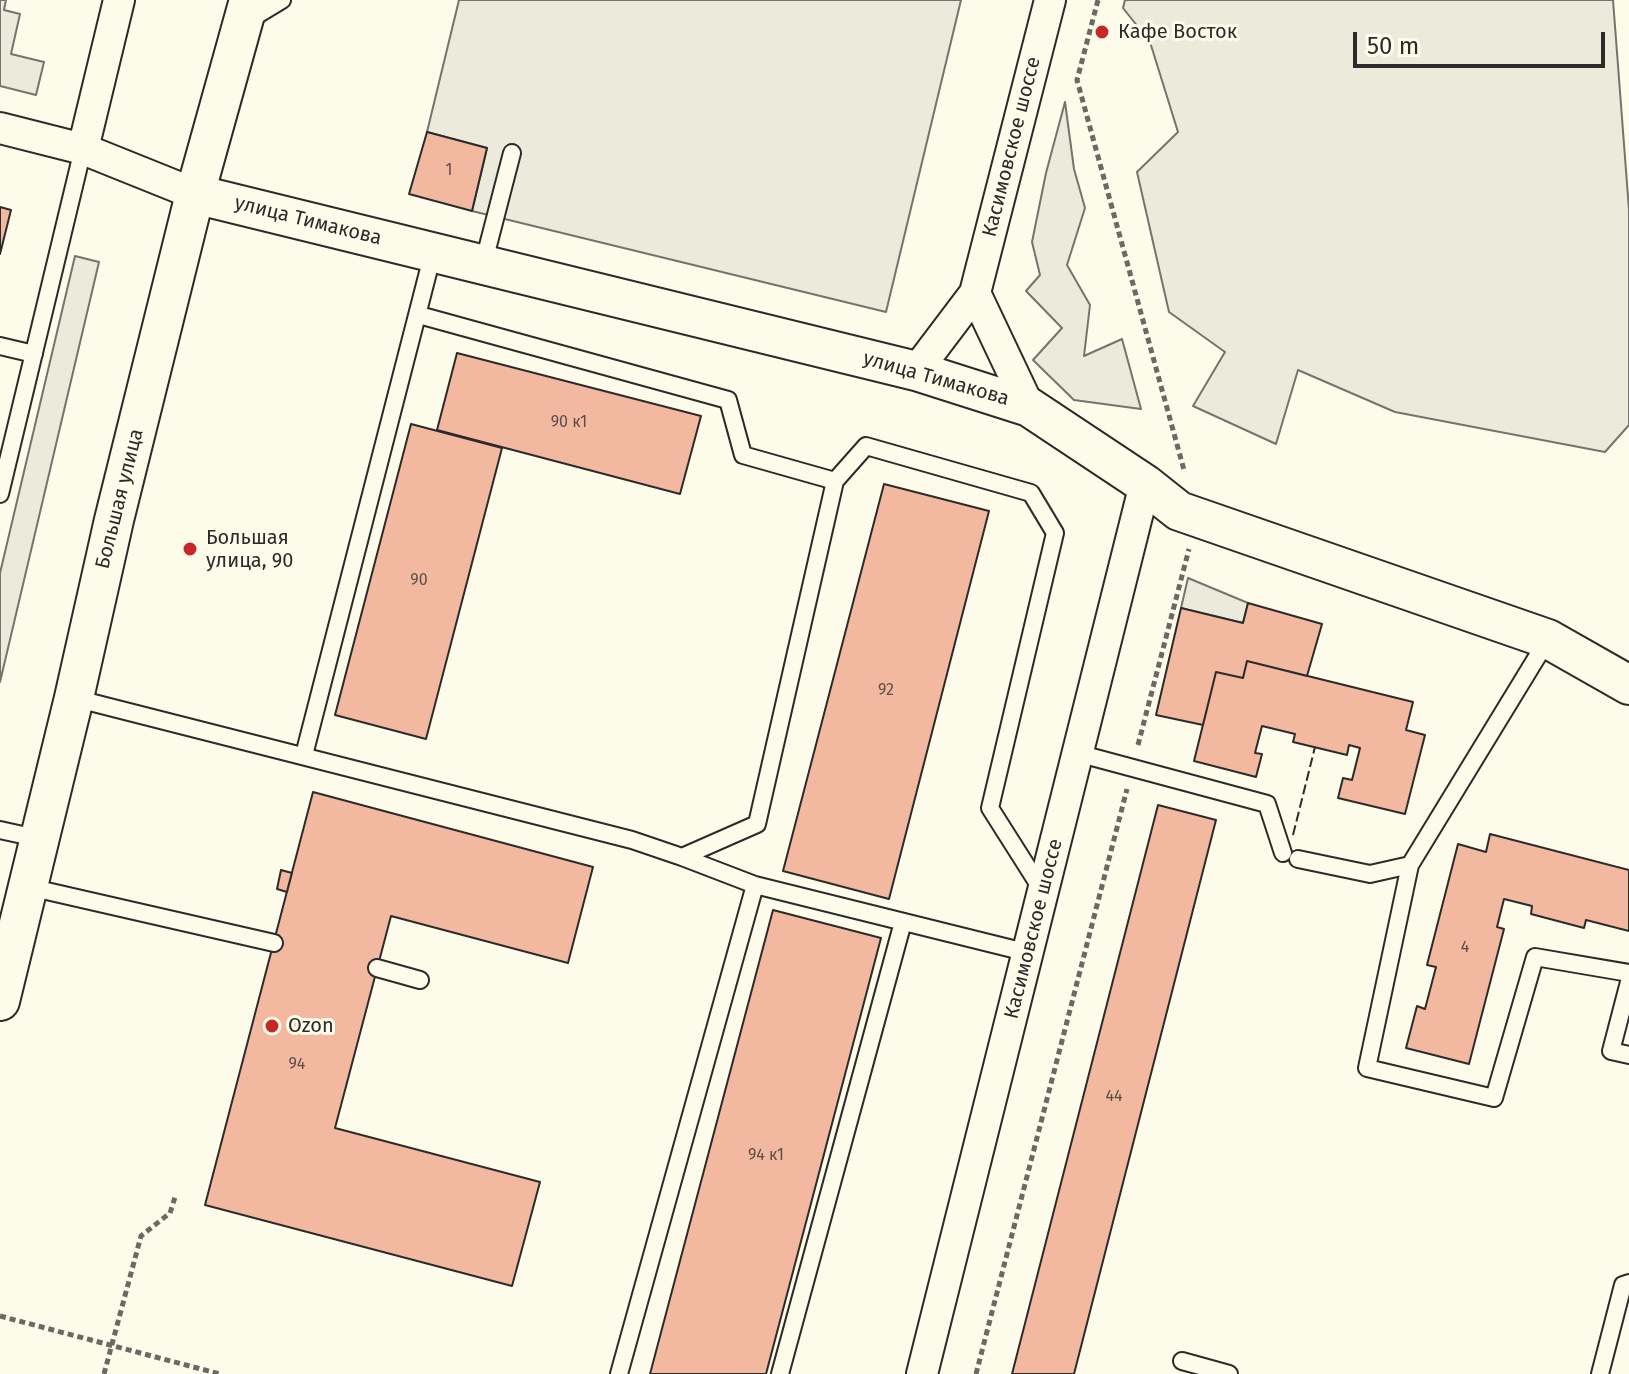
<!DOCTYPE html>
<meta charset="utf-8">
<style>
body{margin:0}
#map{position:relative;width:1629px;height:1374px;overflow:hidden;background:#fdfbea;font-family:"Fira Sans",sans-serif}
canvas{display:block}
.scale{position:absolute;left:1353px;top:32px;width:252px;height:36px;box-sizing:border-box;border:4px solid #2b2b2b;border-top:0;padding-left:10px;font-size:24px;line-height:28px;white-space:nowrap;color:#2b2b2b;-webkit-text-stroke:6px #fdfbea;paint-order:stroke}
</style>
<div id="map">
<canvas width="1629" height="1374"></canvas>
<div class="scale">50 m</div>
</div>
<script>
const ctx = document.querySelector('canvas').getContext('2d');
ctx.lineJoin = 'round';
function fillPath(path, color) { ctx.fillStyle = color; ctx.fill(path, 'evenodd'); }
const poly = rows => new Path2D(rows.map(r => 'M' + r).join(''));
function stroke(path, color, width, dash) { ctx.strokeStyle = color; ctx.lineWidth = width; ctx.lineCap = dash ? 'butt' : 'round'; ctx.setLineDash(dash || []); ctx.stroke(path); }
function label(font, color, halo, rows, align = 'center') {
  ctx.font = font + ' "Fira Sans",sans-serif'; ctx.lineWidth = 6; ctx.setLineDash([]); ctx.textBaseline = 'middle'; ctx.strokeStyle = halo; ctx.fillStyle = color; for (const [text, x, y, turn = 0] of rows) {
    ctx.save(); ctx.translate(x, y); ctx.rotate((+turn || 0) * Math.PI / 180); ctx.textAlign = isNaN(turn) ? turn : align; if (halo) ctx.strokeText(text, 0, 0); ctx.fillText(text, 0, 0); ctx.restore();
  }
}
const green = poly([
 [0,0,6,0,4,10,20,14,11,54,44,62,36,95,0,86,0,0],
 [1125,0,1613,0,1629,210,1629,425,1605,452,1395,412,1298,370,1276,444,1193,406,1225,352,1169,312,1137,172,1178,132,1150,42,1123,8,1125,0],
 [1065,102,1074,169,1085,208,1067,265,1090,305,1084,356,1122,339,1141,409,1074,400,1033,360,1062,328,1026,291,1040,275,1032,242,1046,173,1065,102]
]);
fillPath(green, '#ecebdb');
stroke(green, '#74746e', 2);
const parking = poly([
 [459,0,961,0,886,312,472,211,487,148,427,132,459,0],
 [75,256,99,262,0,682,0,573,75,256],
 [1188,578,1248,603,1243,623,1181,608,1188,578]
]);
fillPath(parking, '#eceadb');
stroke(parking, '#74746e', 2);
const building = poly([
 [427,132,487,148,472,211,409,194,427,132],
 [0,207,11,210,0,254,0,207],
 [457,353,701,416,680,494,437,430,457,353],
 [411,424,502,448,426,739,335,715,411,424],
 [884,484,989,511,889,899,783,871,884,484],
 [1248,603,1322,624,1307,676,1247,661,1243,678,1216,672,1203,725,1156,715,1181,608,1243,623,1248,603],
 [1247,661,1413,702,1406,730,1425,735,1405,814,1338,798,1343,778,1352,780,1360,748,1349,745,1347,755,1293,742,1295,734,1262,726,1255,753,1262,754,1256,777,1194,761,1216,672,1243,678,1247,661],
 [313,792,593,867,568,963,391,916,335,1128,540,1182,512,1286,205,1205,313,792],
 [1158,805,1216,820,1074,1374,1012,1374,1158,805],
 [1490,834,1629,870,1629,931,1586,920,1584,928,1531,914,1532,906,1504,899,1497,927,1504,929,1469,1064,1406,1048,1417,1006,1425,1009,1436,967,1427,965,1458,844,1486,852,1490,834],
 [281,870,292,873,287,892,277,889,281,870],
 [773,910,881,938,766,1374,650,1374,773,910]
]);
fillPath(building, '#f2b8a0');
stroke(building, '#2b2b2b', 2);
const service = poly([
 [249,20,282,0],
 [483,265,512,153],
 [419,315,728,400,743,455,835,481],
 [0,346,34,354],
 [0,494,83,149],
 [1548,639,1410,865,1367,1068,1494,1098,1535,957,1629,973],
 [74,698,632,840,682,857,757,824,835,481,866,446,1031,493,1055,533,990,808,1042,890],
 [1077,753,1267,804,1283,853],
 [304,755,433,253],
 [0,830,41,839],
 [682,857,755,885],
 [1298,859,1370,874,1410,865],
 [29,887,274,943],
 [377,968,420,980],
 [1629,982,1611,1051,1629,1055],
 [1182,1361,1229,1374],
 [619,1374,755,885,1029,953],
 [780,1374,903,922],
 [1600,1374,1623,1285,1629,1283]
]);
const minor = poly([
 [0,128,83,149,195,194],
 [83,149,119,0],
 [975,293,1029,407],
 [916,371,975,293,1050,0],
 [922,1374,1145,484]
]);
const tertiary = poly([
 [195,194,916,371,1029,407,1145,484,1179,511,1548,639,1629,685],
 [0,1001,74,698,114,520,195,194,249,0]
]);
stroke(service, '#2b2b2b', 20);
stroke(minor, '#2b2b2b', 34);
stroke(tertiary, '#2b2b2b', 42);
stroke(poly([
 [1098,0,1077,80,1184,470],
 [1138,745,1189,549],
 [0,1316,220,1374],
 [104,1374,141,1236,170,1213,176,1194],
 [976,1374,1127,789]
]), '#6a6964', 5, [6, 4]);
stroke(service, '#fdfbea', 16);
stroke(minor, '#fdfbea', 30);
stroke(tertiary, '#fdfbea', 38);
stroke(poly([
 [1293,835,1315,747]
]), '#2b2b2b', 2, [10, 4]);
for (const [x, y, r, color] of [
 [1102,32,8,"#c62828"],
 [190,549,8,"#c62828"],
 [272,1026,8,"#c62828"]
]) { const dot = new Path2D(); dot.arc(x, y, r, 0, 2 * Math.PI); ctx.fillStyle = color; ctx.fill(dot); stroke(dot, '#fdfbea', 3); }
label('16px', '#5d4e48', null, [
 ["1",449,171],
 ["90 к1",569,423],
 ["90",419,581],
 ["92",886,691],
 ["4",1465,948],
 ["94",297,1065],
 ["44",1114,1097],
 ["94 к1",766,1156]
]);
label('20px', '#2b2b2b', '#fdfbea', [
 ["Кафе Восток",1118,32],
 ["Большая",206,538],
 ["улица, 90",206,561],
 ["Ozon",288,1026]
], 'left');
label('20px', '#2b2b2b', '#fdfbea', [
 ["Касимовское шоссе",1012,147,-76],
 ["улица Тимакова",308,221,14],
 ["улица Тимакова",936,379,16],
 ["Большая улица",120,499,-76],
 ["Касимовское шоссе",1034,929,-76]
]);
</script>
